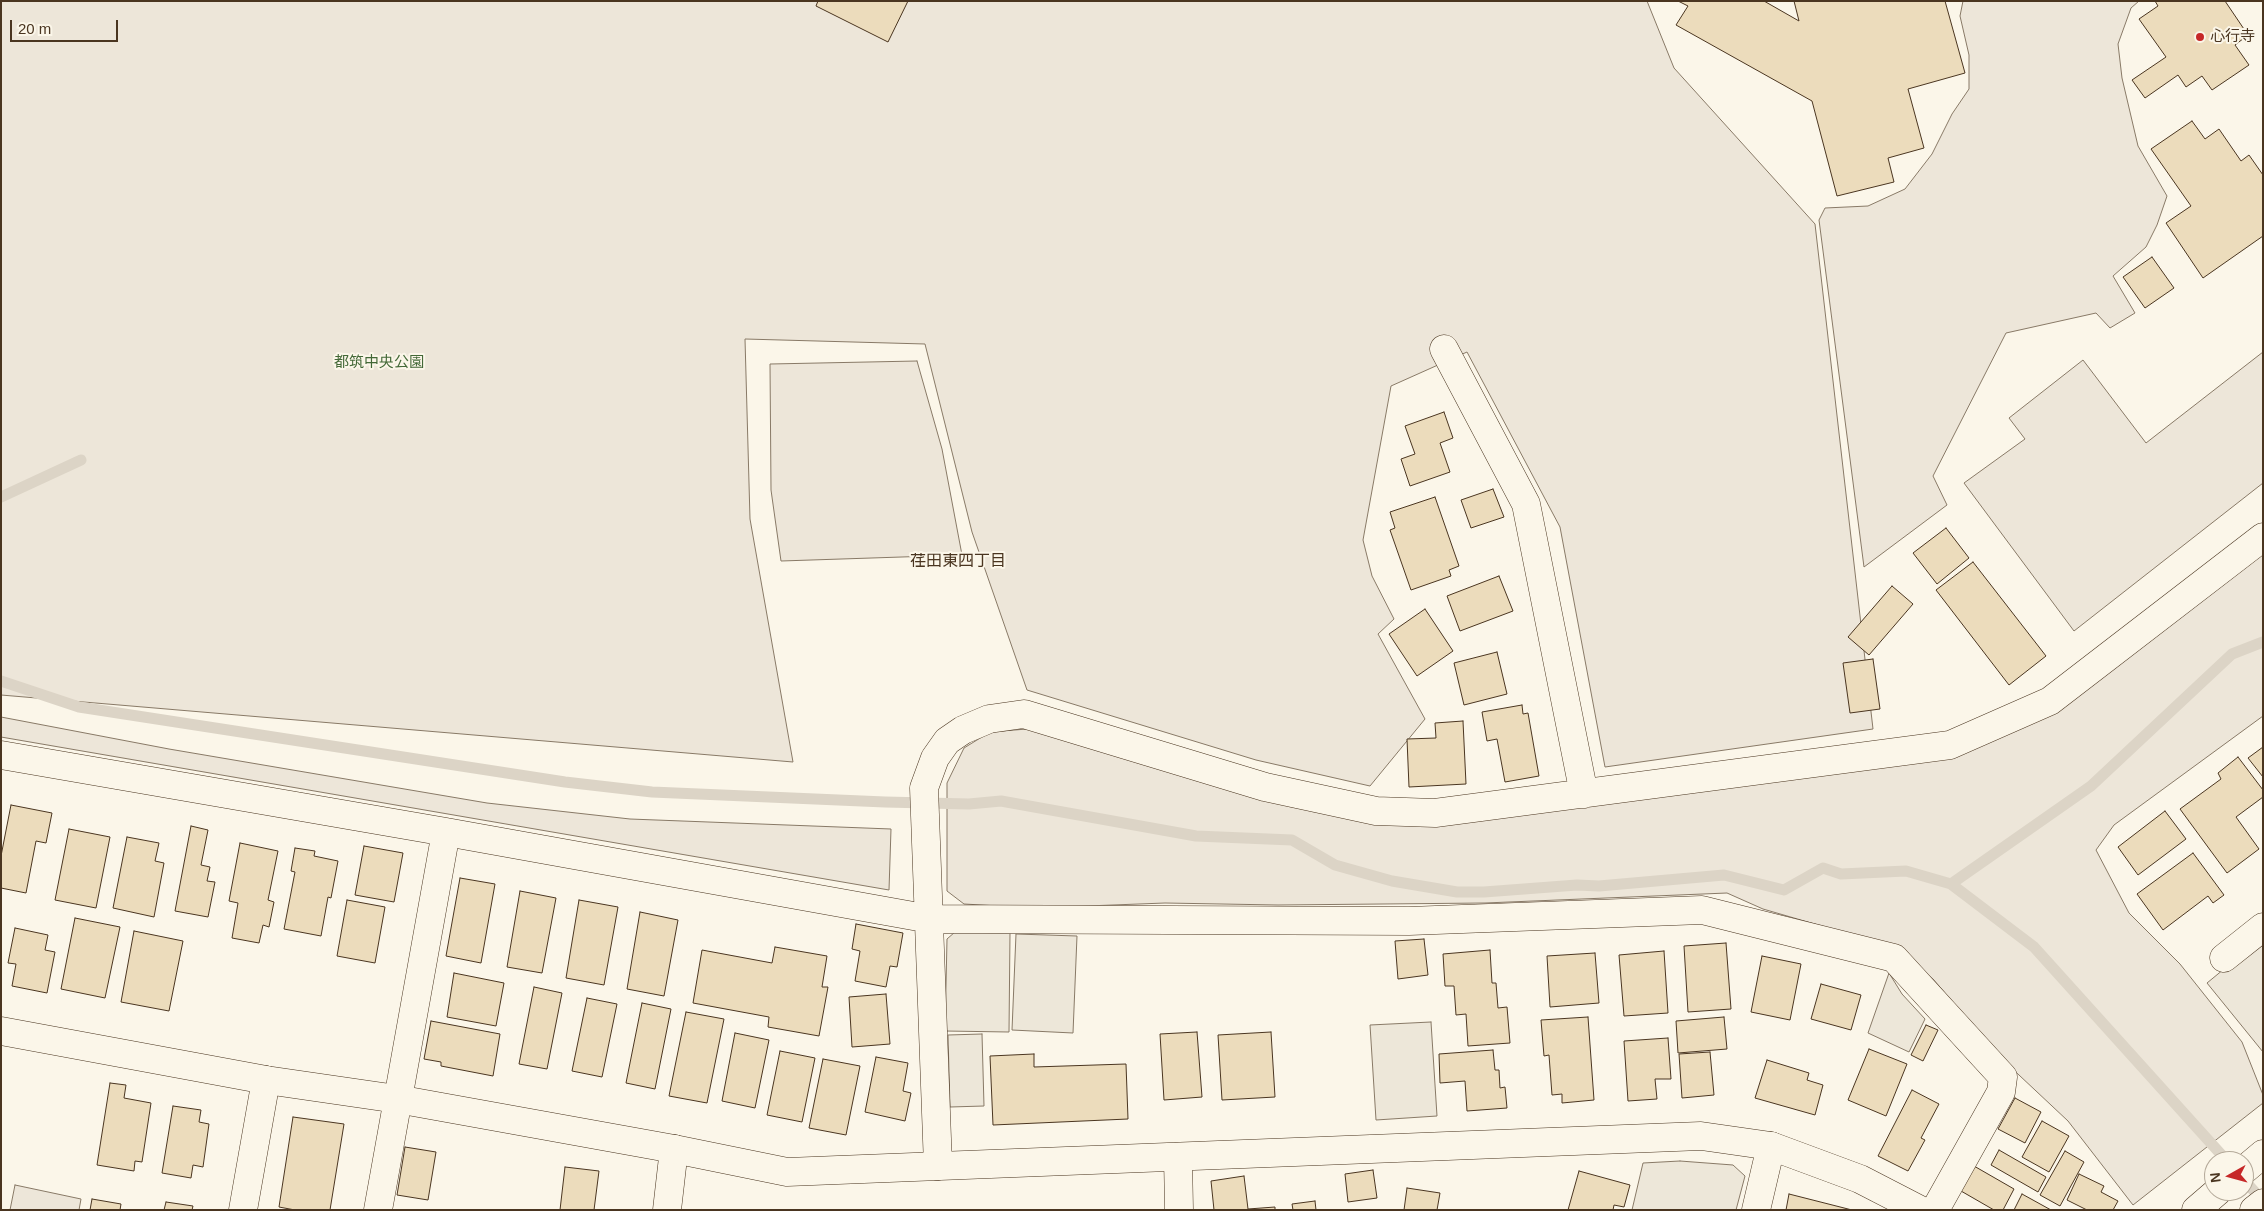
<!DOCTYPE html>
<meta charset="utf-8">
<style>
body{margin:0}
#map{position:relative;width:2264px;height:1211px;overflow:hidden;background:#fbf6e9;font-family:Helvetica,sans-serif}
canvas{display:block}
.frame{position:absolute;inset:0;border:2px solid #4a3520;pointer-events:none}
.north{position:absolute;left:2204px;top:1151px;width:50px;height:50px;box-sizing:border-box;background:#fbf6e9;border:1px solid #b4a999;border-radius:50%;rotate:263deg;font-size:14px;font-weight:700;line-height:20px;text-align:center;color:#4a3520}
.north::after{content:'';display:block;margin:auto;width:18px;height:22px;background:#c62828;clip-path:polygon(50% 0,100% 100%,50% 72%,0 100%)}
.scale{position:absolute;left:10px;top:20px;width:108px;height:22px;box-sizing:border-box;border:2px solid #4a3520;border-top:0;padding-left:6px;font-size:15px;line-height:18px;white-space:nowrap;color:#4a3520;-webkit-text-stroke:4px #fbf6e9;paint-order:stroke}
</style>
<div id="map">
<canvas width="2264" height="1211"></canvas>
<div class="frame"></div>
<div class="north">N</div>
<div class="scale">20 m</div>
</div>
<script>
const ctx = document.querySelector('canvas').getContext('2d');
ctx.lineJoin = 'round';
function fillPath(path, color) { ctx.fillStyle = color; ctx.fill(path, 'evenodd'); }
const poly = rows => new Path2D(rows.map(r => 'M' + r).join(''));
function stroke(path, color, width, dash) { ctx.strokeStyle = color; ctx.lineWidth = width; ctx.lineCap = dash ? 'butt' : 'round'; ctx.setLineDash(dash || []); ctx.stroke(path); }
function label(font, color, halo, rows, align = 'center') {
  ctx.font = font + ' Helvetica,"Noto Sans JP",sans-serif'; ctx.lineWidth = 4; ctx.setLineDash([]); ctx.textBaseline = 'middle'; ctx.strokeStyle = halo; ctx.fillStyle = color; for (const [text, x, y, turn = 0] of rows) {
    ctx.save(); ctx.translate(x, y); ctx.rotate((+turn || 0) * Math.PI / 180); ctx.textAlign = isNaN(turn) ? turn : align; if (halo) ctx.strokeText(text, 0, 0); ctx.fillText(text, 0, 0); ctx.restore();
  }
}
const green = poly([
 [1,1,1647,1,1674,68,1815,224,1873,729,1605,767,1560,527,1467,352,1391,386,1363,540,1372,576,1394,619,1378,634,1425,719,1370,786,1256,760,1027,690,972,532,925,344,745,339,750,519,793,762,1,695,1,1],
 [1963,1,2139,1,2131,8,2118,44,2122,78,2138,146,2167,196,2157,225,2146,247,2113,276,2135,313,2110,328,2096,313,2006,333,1933,476,1947,505,1864,567,1819,220,1825,208,1868,206,1905,189,1932,154,1952,114,1969,89,1969,55,1960,16,1963,1],
 [2263,352,2263,483,2074,631,1964,483,2025,439,2009,418,2083,360,2146,443,2263,352],
 [917,361,942,449,962,555,781,561,771,490,770,364,917,361],
 [2263,553,2263,716,2114,825,2096,850,2129,913,2180,964,2242,1042,2263,1095,2263,1103,2133,1205,2068,1121,2003,1060,1933,979,1887,945,1763,909,1727,893,1485,903,1278,905,1165,903,1034,908,964,904,947,891,947,783,964,748,990,732,1027,729,1340,817,1976,747,2263,553],
 [1,717,169,749,487,803,630,819,891,829,889,890,1,737,1,717],
 [15,1185,81,1199,79,1210,10,1210,15,1185]
]);
fillPath(green, '#ede6d9');
stroke(green, '#887966', 1);
const parking = poly([
 [955,932,1010,933,1009,1032,945,1031,947,939,955,932],
 [1016,934,1077,936,1073,1033,1012,1030,1016,934],
 [2263,937,2263,1052,2207,983,2263,937],
 [1889,973,1902,994,1925,1019,1909,1052,1868,1033,1889,973],
 [1431,1022,1437,1116,1376,1120,1370,1025,1431,1022],
 [982,1034,984,1106,950,1107,948,1035,982,1034],
 [1680,1161,1733,1165,1745,1176,1736,1210,1632,1210,1643,1163,1680,1161]
]);
fillPath(parking, '#ede7d9');
stroke(parking, '#887966', 1);
stroke(poly([
 [1,497,81,460],
 [1,681,79,707,565,782,652,792,885,802,969,804,1001,801,1196,836,1292,840,1335,865,1392,881,1457,892,1484,892,1577,885,1599,886,1724,875,1784,890,1823,868,1841,874,1906,871,1951,884,2034,947,2227,1161],
 [1951,884,2091,786,2232,654,2263,642],
 [2244,1180,2263,1201]
]), '#dcd4c6', 11);
const building = poly([
 [818,1,908,1,888,42,816,6,818,1],
 [1678,1,1764,1,1799,21,1794,1,1945,1,1965,73,1908,89,1924,148,1888,158,1894,182,1837,196,1812,101,1676,25,1688,6,1678,1],
 [2155,1,2225,1,2248,35,2235,45,2249,65,2212,90,2202,76,2186,87,2178,75,2145,98,2132,80,2166,57,2139,19,2158,6,2155,1],
 [2192,121,2205,139,2219,129,2241,161,2249,155,2263,175,2263,236,2203,278,2166,223,2191,206,2151,149,2192,121],
 [2152,257,2174,288,2145,308,2123,277,2152,257],
 [1444,412,1453,438,1440,443,1450,472,1410,486,1401,459,1415,454,1405,426,1444,412],
 [1493,489,1504,517,1471,528,1461,500,1493,489],
 [1435,497,1459,566,1449,570,1451,576,1411,590,1390,530,1395,528,1390,512,1435,497],
 [1946,528,1969,558,1937,584,1913,553,1946,528],
 [1973,562,2046,656,2009,685,1936,590,1973,562],
 [1499,576,1513,611,1460,631,1447,596,1499,576],
 [1892,586,1913,604,1869,655,1848,637,1892,586],
 [1425,609,1453,651,1417,676,1389,634,1425,609],
 [1497,652,1507,694,1464,705,1454,663,1497,652],
 [1873,659,1880,709,1850,713,1843,663,1873,659],
 [1522,705,1523,714,1528,713,1539,776,1505,782,1497,739,1487,741,1482,712,1522,705],
 [1463,721,1466,784,1409,787,1407,739,1436,738,1435,723,1463,721],
 [2263,747,2263,777,2248,758,2263,747],
 [2238,757,2263,790,2263,797,2236,817,2259,849,2227,873,2180,809,2221,779,2218,773,2238,757],
 [11,805,52,813,46,843,36,841,26,893,1,888,1,856,11,805],
 [2165,811,2186,839,2138,875,2118,847,2165,811],
 [191,826,208,830,201,865,210,867,207,881,215,882,208,917,175,911,191,826],
 [69,829,110,837,96,908,55,900,69,829],
 [127,837,159,843,155,861,164,863,154,917,113,908,127,837],
 [240,843,278,851,268,900,274,902,269,927,263,925,259,943,232,938,238,903,229,901,240,843],
 [364,846,403,853,394,902,355,895,364,846],
 [295,848,315,851,314,856,338,861,331,898,328,897,321,936,284,929,295,872,291,871,295,848],
 [2193,853,2224,895,2213,903,2208,896,2163,930,2137,894,2193,853],
 [460,878,495,884,481,963,446,956,460,878],
 [520,891,556,898,542,973,507,967,520,891],
 [347,900,385,907,375,963,337,956,347,900],
 [579,900,618,907,604,985,566,978,579,900],
 [640,912,678,920,664,996,627,989,640,912],
 [75,918,120,927,105,998,61,989,75,918],
 [856,924,903,933,897,967,890,966,886,987,855,981,860,951,852,949,856,924],
 [15,928,48,935,45,950,55,952,47,993,12,986,16,964,8,963,15,928],
 [134,931,183,941,169,1011,121,1002,134,931],
 [1424,939,1428,975,1398,979,1395,941,1424,939],
 [1726,943,1731,1009,1688,1012,1684,946,1726,943],
 [775,947,827,956,822,987,828,987,819,1036,768,1027,769,1017,693,1003,702,950,772,963,775,947],
 [1490,950,1492,983,1496,983,1498,1008,1507,1007,1510,1043,1468,1046,1466,1014,1456,1015,1454,986,1445,986,1443,954,1490,950],
 [1664,951,1668,1013,1624,1016,1619,955,1664,951],
 [1595,953,1599,1003,1550,1007,1547,956,1595,953],
 [1762,956,1801,964,1790,1020,1751,1012,1762,956],
 [454,973,504,983,496,1026,447,1017,454,973],
 [1821,984,1861,995,1851,1030,1811,1019,1821,984],
 [534,987,562,993,547,1069,519,1064,534,987],
 [886,994,890,1044,852,1047,849,997,886,994],
 [587,998,617,1004,602,1077,572,1071,587,998],
 [642,1003,671,1009,655,1089,626,1083,642,1003],
 [686,1012,724,1019,707,1103,669,1096,686,1012],
 [1588,1017,1594,1100,1562,1103,1562,1094,1552,1095,1549,1055,1544,1056,1541,1020,1588,1017],
 [1724,1017,1727,1049,1678,1053,1676,1021,1724,1017],
 [431,1021,500,1034,493,1076,441,1066,441,1062,424,1059,431,1021],
 [1926,1025,1938,1030,1923,1061,1911,1055,1926,1025],
 [1197,1032,1202,1097,1164,1100,1160,1034,1197,1032],
 [1271,1032,1275,1097,1222,1100,1218,1035,1271,1032],
 [735,1033,769,1040,755,1108,722,1101,735,1033],
 [1668,1038,1671,1079,1655,1079,1657,1099,1628,1101,1624,1041,1668,1038],
 [1869,1049,1907,1064,1886,1116,1848,1100,1869,1049],
 [1493,1050,1495,1070,1499,1070,1500,1088,1505,1087,1507,1108,1467,1111,1465,1081,1440,1083,1439,1054,1493,1050],
 [780,1051,815,1058,802,1122,767,1115,780,1051],
 [1710,1052,1714,1095,1682,1098,1679,1054,1710,1052],
 [1034,1054,1034,1067,1126,1064,1128,1119,993,1125,990,1056,1034,1054],
 [876,1057,908,1063,903,1091,911,1093,905,1121,865,1112,876,1057],
 [823,1059,860,1066,846,1135,809,1128,823,1059],
 [1767,1060,1809,1073,1807,1080,1823,1085,1815,1115,1755,1098,1767,1060],
 [110,1083,126,1085,124,1098,151,1103,142,1162,135,1161,134,1171,97,1165,110,1083],
 [1912,1090,1939,1104,1921,1138,1925,1140,1908,1171,1878,1156,1912,1090],
 [2015,1098,2041,1112,2025,1143,1998,1129,2015,1098],
 [173,1106,201,1110,199,1122,209,1124,203,1167,193,1165,191,1178,162,1173,173,1106],
 [293,1117,344,1124,330,1210,295,1210,279,1207,293,1117],
 [2042,1121,2069,1136,2049,1172,2022,1157,2042,1121],
 [405,1147,436,1152,428,1200,397,1195,405,1147],
 [1999,1150,2046,1177,2038,1192,1991,1165,1999,1150],
 [2065,1151,2084,1162,2060,1206,2040,1195,2065,1151],
 [1974,1166,2014,1189,2003,1210,1994,1210,1961,1191,1974,1166],
 [565,1167,599,1171,594,1210,560,1210,565,1167],
 [1373,1170,1377,1198,1348,1202,1345,1174,1373,1170],
 [1579,1171,1630,1185,1624,1207,1614,1205,1613,1210,1568,1210,1579,1171],
 [2079,1174,2104,1186,2101,1192,2118,1201,2113,1210,2087,1210,2067,1200,2079,1174],
 [1244,1176,1248,1209,1275,1207,1275,1210,1214,1210,1211,1181,1244,1176],
 [1407,1188,1440,1193,1437,1210,1404,1210,1407,1188],
 [1789,1194,1852,1210,1786,1210,1789,1194],
 [2022,1194,2051,1210,2014,1210,2022,1194],
 [92,1199,121,1204,120,1210,90,1210,92,1199],
 [1315,1201,1316,1210,1293,1210,1292,1204,1315,1201],
 [166,1202,193,1206,192,1210,164,1210,166,1202]
]);
fillPath(building, '#ecdcbc');
stroke(building, '#4a3520', 1);
const minor = poly([
 [1444,349,1526,504,1584,794],
 [1,755,446,832,930,919,1409,921,1702,910,1894,958,2003,1077,2001,1092,1935,1210],
 [2224,958,2263,927],
 [1178,1157,1179,1210],
 [938,1166,924,788,935,758,947,741,963,730,989,719,1024,714,1265,787,1376,811,1435,813,1950,745,2050,701,2263,537],
 [243,1210,266,1080],
 [378,1210,446,832],
 [667,1210,674,1149],
 [1756,1210,1771,1146]
]);
const tertiary = poly([
 [1,1031,266,1080,397,1099,674,1149,787,1172,1701,1136,1771,1146,1860,1179,1920,1210],
 [2244,1170,2263,1154],
 [2196,1210,2218,1191],
 [2254,1210,2263,1203]
]);
stroke(minor, '#4a3520', 29);
stroke(tertiary, '#4a3520', 29);
stroke(minor, '#fbf6e9', 28);
stroke(tertiary, '#fbf6e9', 28);
for (const [x, y, r, color] of [
 [2200,37,5,"#c62828"]
]) { const dot = new Path2D(); dot.arc(x, y, r, 0, 2 * Math.PI); ctx.fillStyle = color; ctx.fill(dot); stroke(dot, '#fbf6e9', 2); }
label('15px', '#4a3520', '#fbf6e9', [
 ["心行寺",2210,37]
], 'left');
label('15px', '#436837', '#fbf6e9', [
 ["都筑中央公園",379,363]
]);
label('16px', '#4a3520', '#fbf6e9', [
 ["荏田東四丁目",958,562]
]);
</script>
